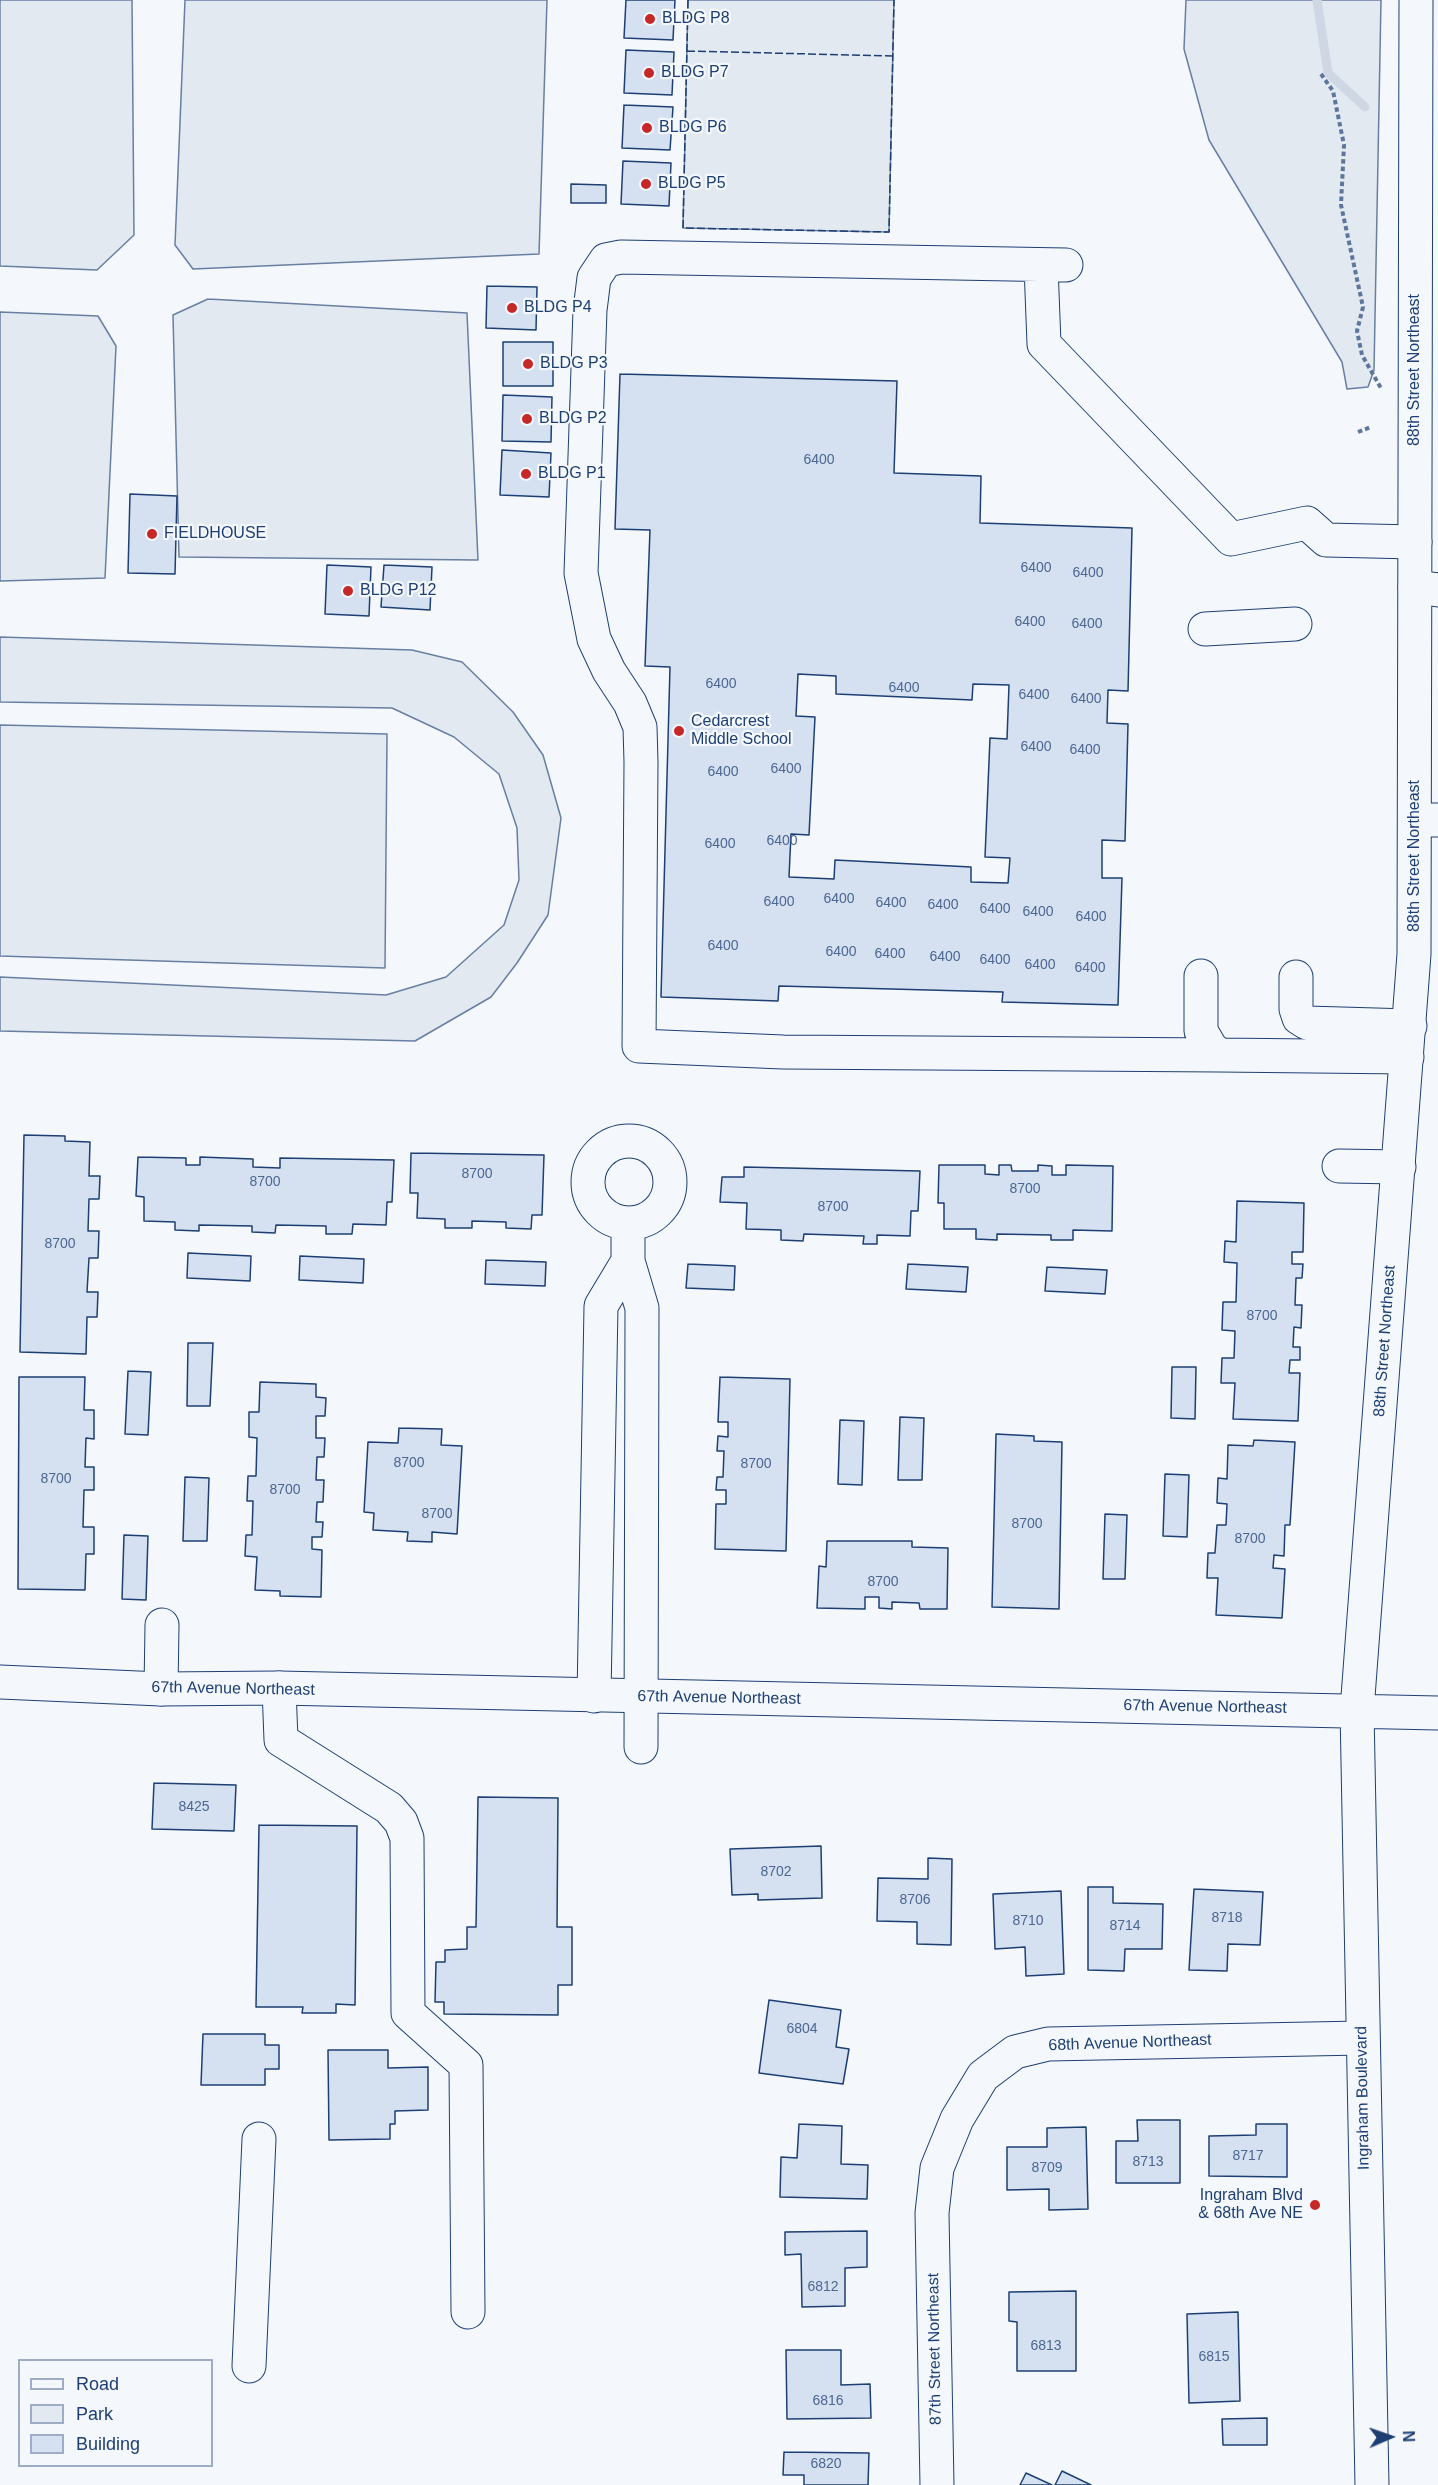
<!DOCTYPE html>
<style>
body{margin:0}
#map{position:relative;width:1438px;height:2485px;overflow:hidden;background:#f4f7fb;font-family:Arial,sans-serif}
canvas{display:block}
.legend{position:absolute;left:18px;top:2359px;width:195px;height:108px;box-sizing:border-box;background:#f4f7fb;border:2px solid #9eadc5;margin:0;padding:8px 10px;list-style:none;font-size:18px;color:#1d3f73}
.legend li{display:flex;align-items:center;gap:12px;height:30px}
.legend b{width:30px;border:2px solid #9eadc5}
.north{position:absolute;left:1360px;top:2407px;width:60px;height:60px;-webkit-text-stroke:4px #f4f7fb;paint-order:stroke;rotate:88deg;font-size:16px;font-weight:700;line-height:24px;text-align:center;color:#1d3f73}
.north::after{content:'';display:block;margin:auto;width:21px;height:27px;background:#1d3f73;clip-path:polygon(50% 0,100% 100%,50% 72%,0 100%)}
</style>
<div id="map">
<canvas width="1438" height="2485"></canvas>
<ul class="legend">
<li><b style="height:8px;background:#f4f7fb"></b>Road</li>
<li><b style="height:16px;background:#e3e9f0"></b>Park</li>
<li><b style="height:16px;background:#d5e0f0"></b>Building</li>
</ul>
<div class="north">N</div>
</div>
<script>
const ctx = document.querySelector('canvas').getContext('2d');
ctx.lineJoin = 'round';
function fillPath(path, color) { ctx.fillStyle = color; ctx.fill(path, 'evenodd'); }
const poly = rows => new Path2D(rows.map(r => 'M' + r).join(''));
function stroke(path, color, width, dash) { ctx.strokeStyle = color; ctx.lineWidth = width; ctx.lineCap = dash ? 'butt' : 'round'; ctx.setLineDash(dash || []); ctx.stroke(path); }
function label(font, color, halo, rows, align = 'center') {
  ctx.font = font + ' Arial,sans-serif'; ctx.lineWidth = 4.5; ctx.setLineDash([]); ctx.textBaseline = 'middle'; ctx.strokeStyle = halo; ctx.fillStyle = color; for (const [text, x, y, turn = 0] of rows) {
    ctx.save(); ctx.translate(x, y); ctx.rotate((+turn || 0) * Math.PI / 180); ctx.textAlign = isNaN(turn) ? turn : align; if (halo) ctx.strokeText(text, 0, 0); ctx.fillText(text, 0, 0); ctx.restore();
  }
}
const green = poly([
 [0,0,132,0,134,235,97,270,0,266,0,0],
 [185,0,547,0,539,254,193,269,175,245,185,0],
 [688,0,894,0,889,232,683,228,688,0],
 [1186,0,1381,0,1374,370,1368,387,1347,389,1342,362,1209,140,1184,49,1186,0],
 [208,299,467,313,478,560,179,557,173,315,208,299],
 [0,312,98,316,116,346,105,578,0,581,0,312],
 [0,637,412,650,462,662,513,712,543,755,561,818,548,915,517,963,491,997,415,1041,0,1031,0,977,386,995,446,977,504,925,519,880,517,828,499,774,454,737,392,708,0,702,0,637],
 [0,725,387,734,385,968,0,956,0,725]
]);
fillPath(green, '#e3e9f0');
stroke(green, '#687fa3', 1.5);
stroke(poly([
 [1317,0,1328,73,1365,107]
]), '#cfd7e4', 9);
const building = poly([
 [626,0,675,0,673,40,624,38,626,0],
 [626,50,674,52,672,95,624,93,626,50],
 [624,105,673,107,670,150,622,148,624,105],
 [623,161,671,163,669,206,621,204,623,161],
 [571,184,606,185,606,203,571,203,571,184],
 [487,286,537,287,536,330,486,328,487,286],
 [503,342,553,342,553,386,503,386,503,342],
 [620,374,897,381,894,473,981,476,980,523,1132,528,1128,691,1108,690,1107,723,1128,724,1125,841,1102,840,1102,878,1122,878,1118,1005,1002,1002,1003,992,779,986,778,1001,661,997,670,667,645,666,650,530,615,529,620,374],
 [798,674,836,676,836,694,972,700,973,684,1009,685,1007,739,990,738,985,857,1010,858,1008,883,971,882,971,867,835,860,834,879,789,877,791,834,809,835,815,717,796,716,798,674],
 [503,395,552,397,551,442,502,441,503,395],
 [502,450,551,453,549,497,500,495,502,450],
 [130,494,177,496,175,574,128,573,130,494],
 [327,565,371,567,369,616,325,614,327,565],
 [384,565,432,567,430,610,381,607,384,565],
 [24,1135,65,1136,65,1141,90,1142,89,1176,100,1176,99,1199,89,1199,88,1231,99,1231,98,1258,89,1258,87,1292,98,1292,97,1317,87,1317,86,1354,20,1352,24,1135],
 [411,1153,544,1155,542,1215,532,1215,531,1229,506,1228,506,1222,472,1221,472,1228,445,1228,445,1219,417,1218,418,1193,410,1193,411,1153],
 [138,1157,186,1158,186,1165,200,1165,200,1157,253,1159,253,1167,280,1168,280,1158,394,1160,392,1202,387,1202,386,1225,353,1224,352,1234,326,1234,326,1226,276,1225,275,1233,252,1232,252,1226,199,1225,199,1231,175,1230,175,1222,144,1221,144,1197,136,1196,138,1157],
 [939,1165,985,1165,985,1174,999,1175,999,1165,1011,1165,1012,1171,1038,1171,1038,1165,1052,1166,1052,1175,1066,1175,1066,1165,1113,1166,1112,1231,1073,1230,1073,1240,1051,1240,1051,1235,997,1234,997,1240,976,1239,976,1229,944,1229,944,1203,938,1203,939,1165],
 [744,1167,920,1171,918,1211,911,1211,910,1236,877,1235,877,1244,863,1244,864,1236,804,1234,803,1241,781,1240,781,1230,746,1229,747,1203,720,1202,722,1177,744,1177,744,1167],
 [1237,1201,1304,1203,1303,1252,1292,1252,1292,1264,1303,1264,1302,1278,1296,1278,1295,1305,1302,1305,1301,1328,1294,1327,1293,1347,1300,1347,1300,1360,1290,1360,1289,1373,1300,1373,1298,1421,1233,1419,1235,1383,1221,1383,1222,1358,1234,1358,1235,1331,1222,1330,1223,1302,1236,1302,1237,1263,1224,1262,1225,1241,1236,1242,1237,1201],
 [188,1253,251,1256,250,1281,187,1278,188,1253],
 [300,1256,364,1259,363,1283,299,1280,300,1256],
 [486,1260,546,1262,545,1286,485,1284,486,1260],
 [688,1264,735,1266,734,1290,686,1288,688,1264],
 [908,1264,968,1267,966,1292,906,1289,908,1264],
 [1047,1267,1107,1270,1105,1294,1045,1291,1047,1267],
 [188,1343,213,1343,210,1406,187,1406,188,1343],
 [1172,1367,1196,1367,1195,1419,1171,1418,1172,1367],
 [128,1371,151,1372,148,1435,125,1434,128,1371],
 [19,1377,85,1377,84,1410,94,1410,94,1439,86,1438,85,1467,94,1467,94,1490,84,1490,83,1527,94,1527,94,1554,86,1554,85,1590,18,1589,19,1377],
 [720,1377,790,1379,786,1551,715,1549,716,1504,726,1504,726,1490,716,1490,717,1477,723,1477,724,1451,717,1451,718,1436,728,1437,728,1422,718,1422,720,1377],
 [260,1382,316,1384,316,1397,326,1398,325,1416,316,1416,316,1438,325,1438,324,1457,317,1457,316,1480,324,1480,323,1502,317,1502,316,1522,323,1522,322,1537,312,1537,312,1549,322,1550,321,1597,280,1596,280,1591,255,1590,257,1557,245,1556,246,1535,252,1535,253,1501,247,1501,248,1476,256,1476,257,1438,249,1437,249,1412,259,1412,260,1382],
 [900,1417,924,1418,922,1480,898,1480,900,1417],
 [840,1420,864,1421,862,1485,838,1484,840,1420],
 [399,1428,442,1429,441,1445,462,1446,457,1534,432,1532,432,1542,407,1541,408,1532,373,1530,374,1513,364,1512,368,1442,398,1443,399,1428],
 [996,1434,1034,1436,1034,1441,1062,1442,1059,1609,992,1607,996,1434],
 [1254,1440,1295,1442,1290,1525,1285,1525,1284,1556,1274,1555,1273,1568,1285,1569,1282,1618,1216,1615,1218,1578,1207,1578,1208,1553,1215,1553,1217,1525,1226,1525,1227,1504,1217,1503,1218,1478,1227,1479,1228,1445,1253,1446,1254,1440],
 [1165,1474,1189,1475,1187,1537,1163,1536,1165,1474],
 [185,1477,209,1478,207,1541,183,1541,185,1477],
 [1105,1514,1127,1515,1125,1579,1103,1579,1105,1514],
 [124,1535,148,1536,146,1600,122,1599,124,1535],
 [827,1541,912,1541,912,1547,948,1548,947,1609,920,1609,919,1603,892,1602,892,1609,879,1608,879,1597,865,1597,865,1609,817,1608,819,1566,826,1567,827,1541],
 [154,1783,236,1785,234,1831,152,1829,154,1783],
 [478,1797,558,1798,557,1927,572,1927,572,1985,558,1985,558,2015,444,2014,444,2002,435,2002,436,1962,445,1962,445,1950,467,1949,467,1927,476,1927,478,1797],
 [259,1825,357,1826,355,2005,336,2004,336,2013,302,2013,303,2007,256,2007,259,1825],
 [821,1846,822,1898,758,1900,758,1894,732,1895,730,1849,821,1846],
 [928,1858,952,1859,951,1945,917,1944,917,1922,877,1921,878,1878,928,1879,928,1858],
 [1088,1887,1113,1887,1113,1903,1163,1904,1162,1949,1125,1949,1124,1971,1088,1970,1088,1887],
 [1194,1889,1263,1892,1260,1945,1228,1944,1227,1971,1189,1970,1194,1889],
 [1061,1891,1064,1974,1026,1976,1025,1947,995,1949,993,1894,1061,1891],
 [769,2000,841,2010,836,2047,849,2049,843,2084,759,2073,769,2000],
 [203,2034,265,2034,265,2045,279,2045,279,2069,265,2069,265,2085,201,2085,203,2034],
 [328,2050,388,2050,388,2068,428,2067,428,2110,395,2111,395,2124,390,2124,390,2139,329,2140,328,2050],
 [1137,2120,1180,2120,1180,2183,1116,2183,1116,2141,1138,2141,1137,2120],
 [799,2124,842,2126,841,2164,868,2165,867,2199,780,2197,781,2157,797,2158,799,2124],
 [1256,2124,1287,2124,1287,2177,1209,2176,1209,2136,1256,2135,1256,2124],
 [1086,2127,1088,2209,1049,2210,1049,2189,1007,2190,1007,2147,1047,2147,1047,2128,1086,2127],
 [867,2231,867,2267,845,2268,845,2306,802,2307,801,2254,785,2255,785,2232,867,2231],
 [1076,2291,1076,2371,1017,2371,1017,2322,1009,2321,1009,2292,1076,2291],
 [1238,2312,1240,2401,1189,2403,1187,2314,1238,2312],
 [786,2350,841,2350,841,2385,870,2384,871,2418,787,2419,786,2350],
 [1267,2418,1267,2445,1223,2445,1222,2419,1267,2418],
 [784,2452,869,2453,868,2485,804,2485,804,2475,783,2475,784,2452],
 [1062,2471,1091,2485,1055,2485,1062,2471],
 [1026,2473,1052,2485,1020,2485,1026,2473]
]);
fillPath(building, '#d5e0f0');
stroke(building, '#1d3f73', 1.5);
const minor = poly([
 [1066,265,621,257,606,260,594,278,590,310,581,573,594,639,609,671,630,703,640,727,641,762,639,1046,783,1052,1219,1055],
 [1041,266,1044,344,1231,539,1307,523,1326,540,1415,542],
 [1415,587,1438,590],
 [1205,629,1295,624],
 [1415,820,1438,820],
 [1201,976,1201,1031,1211,1048,1219,1055,1407,1057],
 [1296,977,1296,1009,1299,1018,1307,1023,1410,1026],
 '588 1182a41 41 0 1 1 82 0a41 41 0 1 1-82 0Z',
 [1339,1166,1399,1167],
 [628,1224,628,1261,642,1308,641,1747],
 [279,1688,281,1740,389,1808,401,1822,407,1838,408,2013,466,2065,468,2312],
 [161,1689,162,1625],
 [594,1696,601,1306,628,1261],
 [249,2366,259,2139],
 [937,2485,932,2213,937,2168,957,2119,983,2076,1015,2052,1048,2044,1362,2038]
]);
const major = poly([
 [0,1682,161,1689,279,1688,1438,1713],
 [1372,2485,1357,1710,1414,954,1416,0]
]);
stroke(minor, '#1d3f73', 35);
stroke(major, '#1d3f73', 35);
stroke(poly([
 [1321,74,1333,91,1344,145,1341,205,1363,307,1357,331,1362,355,1382,390],
 [1358,432,1371,427]
]), '#5e769c', 4, [4.5, 3]);
stroke(minor, '#f4f7fb', 33);
stroke(major, '#f4f7fb', 33);
stroke(poly([
 [688,0,683,228,889,232,894,0],
 [687,51,893,56]
]), '#1d3f73', 1.5, [8, 3]);
for (const [x, y, r, color] of [
 [650,19,6,"#c62828"],
 [649,73,6,"#c62828"],
 [647,128,6,"#c62828"],
 [646,184,6,"#c62828"],
 [512,308,6,"#c62828"],
 [528,364,6,"#c62828"],
 [527,419,6,"#c62828"],
 [526,474,6,"#c62828"],
 [152,534,6,"#c62828"],
 [348,591,6,"#c62828"],
 [679,731,6,"#c62828"],
 [1315,2205,6,"#c62828"]
]) { const dot = new Path2D(); dot.arc(x, y, r, 0, 2 * Math.PI); ctx.fillStyle = color; ctx.fill(dot); stroke(dot, '#f4f7fb', 2); }
label('14px', '#4b6792', null, [
 ["6400",819,460],
 ["6400",1036,568],
 ["6400",1088,573],
 ["6400",1030,622],
 ["6400",1087,624],
 ["6400",721,684],
 ["6400",904,688],
 ["6400",1034,695],
 ["6400",1086,699],
 ["6400",1036,747],
 ["6400",1085,750],
 ["6400",786,769],
 ["6400",723,772],
 ["6400",782,841],
 ["6400",720,844],
 ["6400",839,899],
 ["6400",779,902],
 ["6400",891,903],
 ["6400",943,905],
 ["6400",995,909],
 ["6400",1038,912],
 ["6400",1091,917],
 ["6400",723,946],
 ["6400",841,952],
 ["6400",890,954],
 ["6400",945,957],
 ["6400",995,960],
 ["6400",1040,965],
 ["6400",1090,968],
 ["8700",477,1174],
 ["8700",265,1182],
 ["8700",1025,1189],
 ["8700",833,1207],
 ["8700",60,1244],
 ["8700",1262,1316],
 ["8700",409,1463],
 ["8700",756,1464],
 ["8700",56,1479],
 ["8700",285,1490],
 ["8700",437,1514],
 ["8700",1027,1524],
 ["8700",1250,1539],
 ["8700",883,1582],
 ["8425",194,1807],
 ["8702",776,1872],
 ["8706",915,1900],
 ["8718",1227,1918],
 ["8710",1028,1921],
 ["8714",1125,1926],
 ["6804",802,2029],
 ["8717",1248,2156],
 ["8713",1148,2162],
 ["8709",1047,2168],
 ["6812",823,2287],
 ["6813",1046,2346],
 ["6815",1214,2357],
 ["6816",828,2401],
 ["6820",826,2464]
]);
label('16px', '#1d3f73', '#f4f7fb', [
 ["BLDG P8",662,19],
 ["BLDG P7",661,73],
 ["BLDG P6",659,128],
 ["BLDG P5",658,184],
 ["BLDG P4",524,308],
 ["BLDG P3",540,364],
 ["BLDG P2",539,419],
 ["BLDG P1",538,474],
 ["FIELDHOUSE",164,534],
 ["BLDG P12",360,591],
 ["Cedarcrest",691,722],
 ["Middle School",691,740],
 ["Ingraham Blvd",1303,2196,"right"],
 ["& 68th Ave NE",1303,2214,"right"]
], 'left');
label('16px', '#1d3f73', '#f4f7fb', [
 ["88th Street Northeast",1415,370,-90],
 ["88th Street Northeast",1415,856,-90],
 ["88th Street Northeast",1385,1341,-86],
 ["67th Avenue Northeast",233,1689,1],
 ["67th Avenue Northeast",719,1698,1],
 ["67th Avenue Northeast",1205,1707,1],
 ["68th Avenue Northeast",1130,2043,-2],
 ["Ingraham Boulevard",1363,2098,-91],
 ["87th Street Northeast",935,2349,-91]
]);
</script>
